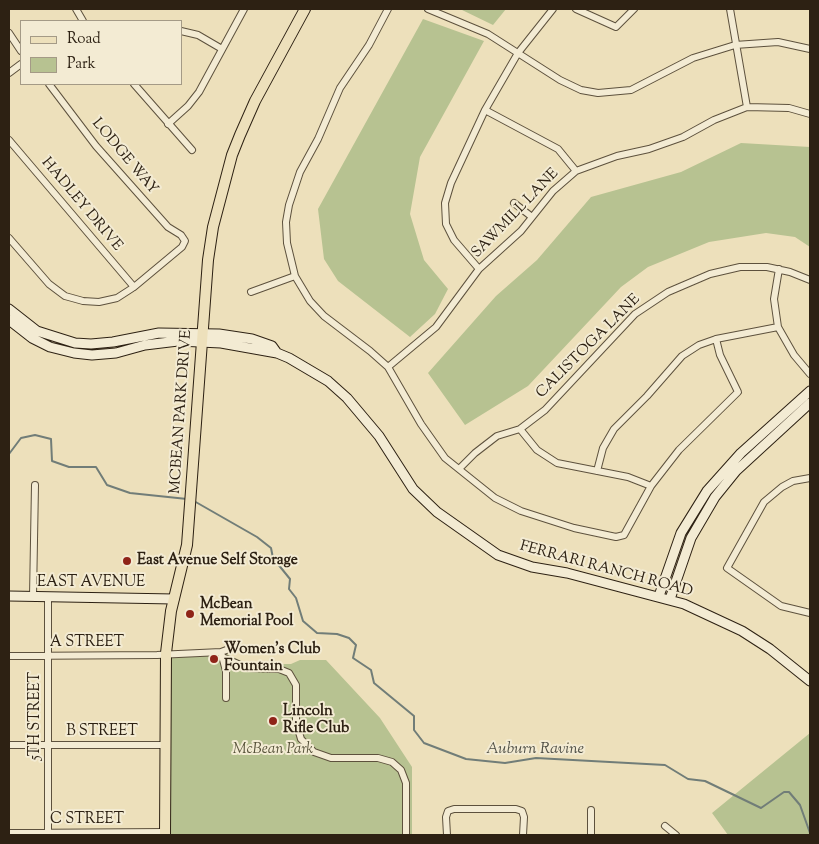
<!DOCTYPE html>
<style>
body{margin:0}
#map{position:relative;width:819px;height:844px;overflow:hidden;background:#ede0bb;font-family:"Sorts Mill Goudy",serif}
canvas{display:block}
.frame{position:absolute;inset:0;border:10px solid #2d2113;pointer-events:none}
.legend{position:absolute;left:20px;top:20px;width:162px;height:65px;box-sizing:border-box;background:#f3ebd3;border:1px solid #a49a86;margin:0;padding:6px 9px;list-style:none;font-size:15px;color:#2d2113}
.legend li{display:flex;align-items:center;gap:10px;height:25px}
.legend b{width:25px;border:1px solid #a49a86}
</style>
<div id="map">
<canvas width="819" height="844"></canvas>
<div class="frame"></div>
<ul class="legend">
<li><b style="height:6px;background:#ede0bb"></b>Road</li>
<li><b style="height:14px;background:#b7c291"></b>Park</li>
</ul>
</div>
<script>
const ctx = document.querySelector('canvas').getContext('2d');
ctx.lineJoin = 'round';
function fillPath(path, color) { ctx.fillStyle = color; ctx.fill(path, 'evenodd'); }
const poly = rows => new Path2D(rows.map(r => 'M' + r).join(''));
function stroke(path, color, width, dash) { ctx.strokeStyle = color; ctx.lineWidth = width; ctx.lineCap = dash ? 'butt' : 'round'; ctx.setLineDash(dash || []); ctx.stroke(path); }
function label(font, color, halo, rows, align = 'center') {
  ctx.font = font + ' "Sorts Mill Goudy",serif'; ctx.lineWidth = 4; ctx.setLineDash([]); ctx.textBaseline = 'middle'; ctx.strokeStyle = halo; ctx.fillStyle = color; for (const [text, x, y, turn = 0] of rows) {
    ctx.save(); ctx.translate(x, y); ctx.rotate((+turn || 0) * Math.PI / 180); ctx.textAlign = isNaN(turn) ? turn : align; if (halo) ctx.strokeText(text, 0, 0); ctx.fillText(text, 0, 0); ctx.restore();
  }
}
fillPath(poly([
 [460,9,506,9,493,25],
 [423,19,484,41,420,157,410,214,424,260,448,289,435,314,410,337,338,281,324,259,318,209],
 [741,143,810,147,810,247,795,237,766,233,709,242,648,267,621,287,528,386,465,425,428,373,496,296,537,260,591,197,681,172],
 [223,652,247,664,291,664,300,660,326,660,380,718,412,767,412,835,168,835,169,654],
 [810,733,810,835,728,835,712,813]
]), '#b7c291');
stroke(poly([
 [9,454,21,438,35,435,51,439,52,461,69,467,96,467,107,485,130,493,187,499],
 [194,501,257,537,271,548,273,558,290,579,289,589,296,598,303,621,317,633,337,634,349,638,356,645,353,658,371,670,374,683,414,716,414,730,424,743,466,759,505,763,536,758,665,765,688,779,705,781,761,808,784,792,789,792,800,805,810,833]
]), '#717d78', 2);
const street = poly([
 [76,9,83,21],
 [388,9,369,45,340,88,318,139,300,172,289,205,286,222,287,243,295,276,310,301,324,316,370,351,388,367,421,424,445,458,495,498,521,511,574,528,616,537,624,535,651,486,679,450,738,392,720,355,716,339],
 [428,9,488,34,560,80,581,90,598,93,631,90,693,58,735,45,778,42,810,49],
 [576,9,616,27,634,9],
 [730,9,747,107],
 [181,31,198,35,222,49],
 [9,33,21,51],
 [9,73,21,64],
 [134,84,192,150],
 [485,110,558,149,576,171],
 [168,124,188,106,199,92,244,9],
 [9,140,134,287],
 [514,203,532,217],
 [9,238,49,284,65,296,83,301,99,302,117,298,134,287,182,247,185,241,181,235,168,227,96,146,49,84],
 [479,269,454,240,446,224,445,203,451,183,485,110,518,53,553,9],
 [779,269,774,299,778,327,794,355,810,374],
 [251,292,295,276],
 [388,367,436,327,479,269,521,231,553,191,576,171,617,156,649,149,683,137,714,120,747,107,789,108,810,114],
 [520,429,537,450,557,463,628,477,651,486],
 [459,469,475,453,497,436,520,429,545,410,635,314,668,292,710,274,740,267,767,267,790,272,810,280],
 [597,471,603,448,614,429,647,396,682,356,699,345,716,339,778,327],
 [810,478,793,481,782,487,764,502,727,568,781,606,810,613],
 [33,596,35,485],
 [48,597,48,835],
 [221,652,229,649],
 [9,656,157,655,221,652,226,671,226,698],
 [222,657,247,668,279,669,289,673,296,685,296,722,301,739,314,752,331,758,378,758,392,762,401,770,406,783,406,835],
 [9,745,165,745],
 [591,810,591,835],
 [665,826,676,835],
 [9,833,165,832],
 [447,835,446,817,448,811,454,809,516,809,522,811,524,817,523,835]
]);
const secondary = poly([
 [9,309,37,331,75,343,91,344,113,342,159,333,219,334,252,339,272,346,277,353],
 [9,320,32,338,50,347,74,353,92,355,116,353,145,345,178,341,221,343,277,353,289,358,328,381,347,398,379,436,413,489,437,512,498,555,532,567,567,573,684,604,742,631,770,649,810,681],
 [9,596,174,599],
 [659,596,681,533,707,491,741,453,810,391],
 [670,599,691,538,715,497,736,471,810,403]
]);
const primary = poly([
 [165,835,166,653,171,611,187,545,208,260,213,227,232,155,240,135,255,101,305,9]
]);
stroke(street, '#5d513d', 8);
stroke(secondary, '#2d2113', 11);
stroke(primary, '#2d2113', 12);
stroke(street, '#f3ebd3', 6);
stroke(secondary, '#f3ebd3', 9);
stroke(primary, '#ede0bb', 10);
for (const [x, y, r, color] of [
 [127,561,5,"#8f2418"],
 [190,614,5,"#8f2418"],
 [214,659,5,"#8f2418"],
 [273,721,5,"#8f2418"]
]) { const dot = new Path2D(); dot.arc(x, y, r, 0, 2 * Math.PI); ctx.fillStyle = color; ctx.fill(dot); stroke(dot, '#f3ebd3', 2); }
label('15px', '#2d2113', '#f3ebd3', [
 ["LODGE WAY",124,157,50],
 ["HADLEY DRIVE",81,205,50],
 ["SAWMILL LANE",516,214,-46],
 ["CALISTOGA LANE",589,347,-45],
 ["MCBEAN PARK DRIVE",182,412,-86],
 ["FERRARI RANCH ROAD",606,570,15],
 ["EAST AVENUE",91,583],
 ["A STREET",87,643],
 ["5TH STREET",36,716,-90],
 ["B STREET",102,732],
 ["C STREET",87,820]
]);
label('bold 15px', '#2d2113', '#f3ebd3', [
 ["East Avenue Self Storage",137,561],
 ["McBean",200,605],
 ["Memorial Pool",200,622],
 ["Women's Club",224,650],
 ["Fountain",224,667],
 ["Lincoln",283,712],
 ["Rifle Club",283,729]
], 'left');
label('italic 15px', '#565139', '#f3ebd3', [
 ["McBean Park",273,750]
]);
label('italic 16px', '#4f4f46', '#f3ebd3', [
 ["Auburn Ravine",535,750]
]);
</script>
